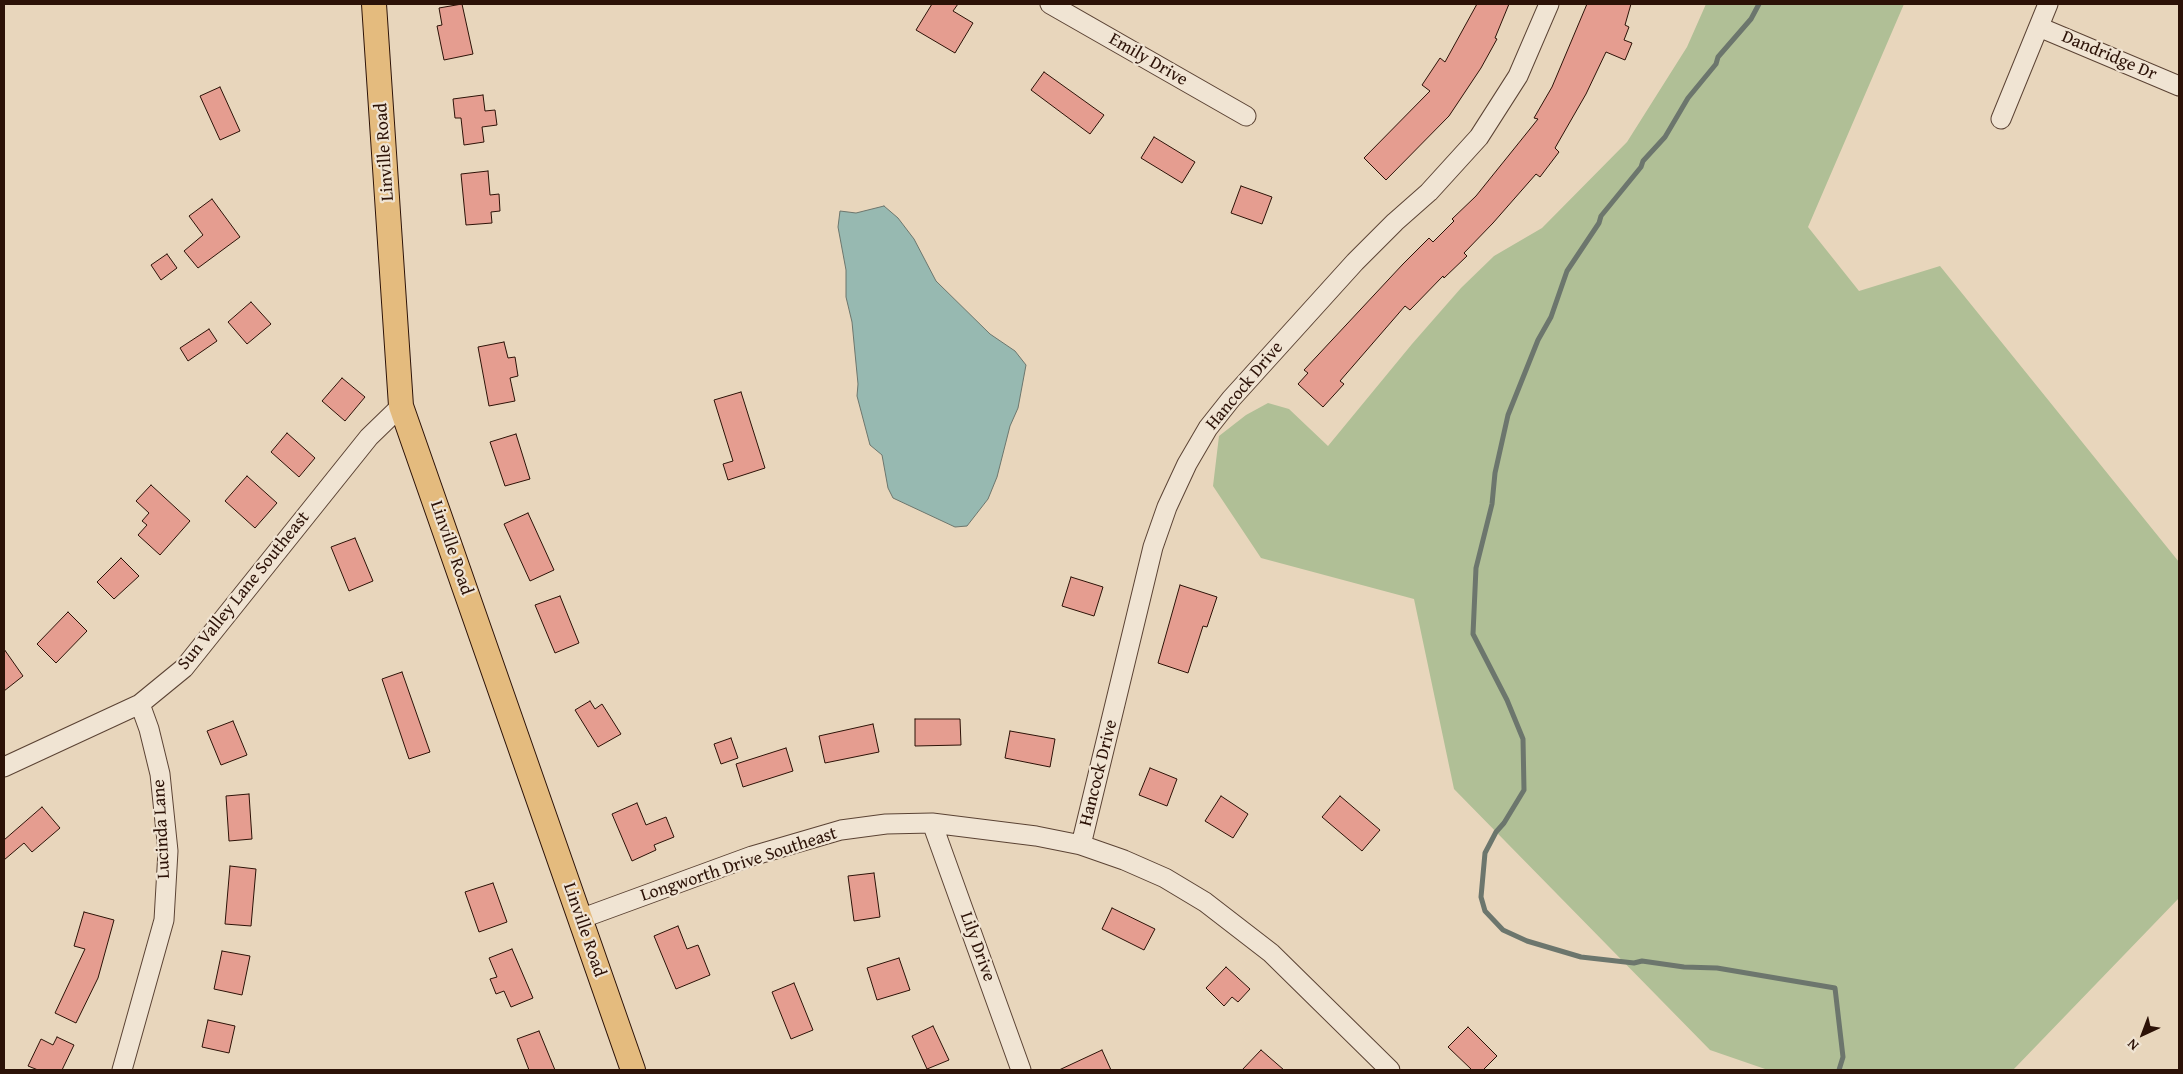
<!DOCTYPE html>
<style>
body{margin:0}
#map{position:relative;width:2183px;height:1074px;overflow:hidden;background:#e8d6bc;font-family:"Gentium Book Plus",serif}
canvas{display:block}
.frame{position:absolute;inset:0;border:5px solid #2c1207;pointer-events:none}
.north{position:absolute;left:2118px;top:1009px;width:50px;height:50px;-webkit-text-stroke:4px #f0e4d3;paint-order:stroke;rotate:223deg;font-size:14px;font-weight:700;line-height:20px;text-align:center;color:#2c1207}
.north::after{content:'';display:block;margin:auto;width:18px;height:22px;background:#2c1207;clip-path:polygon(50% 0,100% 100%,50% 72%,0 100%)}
</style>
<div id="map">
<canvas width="2183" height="1074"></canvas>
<div class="frame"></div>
<div class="north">N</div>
</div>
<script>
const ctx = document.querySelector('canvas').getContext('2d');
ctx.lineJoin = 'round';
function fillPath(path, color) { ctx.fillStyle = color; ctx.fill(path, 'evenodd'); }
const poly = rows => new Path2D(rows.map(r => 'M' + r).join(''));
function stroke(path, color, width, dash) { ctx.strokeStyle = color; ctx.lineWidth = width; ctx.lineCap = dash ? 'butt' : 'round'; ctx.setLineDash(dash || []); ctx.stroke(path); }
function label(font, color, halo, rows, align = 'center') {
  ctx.font = font + ' "Gentium Book Plus",serif'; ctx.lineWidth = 4.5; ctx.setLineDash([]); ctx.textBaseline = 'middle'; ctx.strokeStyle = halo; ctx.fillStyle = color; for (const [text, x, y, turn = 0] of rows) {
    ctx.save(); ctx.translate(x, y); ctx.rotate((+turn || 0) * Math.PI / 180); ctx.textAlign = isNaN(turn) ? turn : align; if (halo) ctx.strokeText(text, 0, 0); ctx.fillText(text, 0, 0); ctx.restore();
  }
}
fillPath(poly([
 [1706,4,1904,4,1808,227,1859,291,1940,266,2179,562,2179,898,2013,1070,1768,1070,1710,1050,1454,789,1414,599,1261,558,1213,486,1219,436,1246,415,1268,403,1289,409,1328,446,1412,344,1461,288,1494,256,1542,228,1627,142,1687,47]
]), '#b0bf96');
const water = poly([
 [884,206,898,218,914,239,936,281,990,334,1015,351,1026,365,1018,408,1010,426,997,477,988,499,967,526,955,527,893,498,888,488,882,455,870,445,857,396,858,384,852,322,846,297,846,270,838,227,840,211,856,213,884,206]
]);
fillPath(water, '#97b9b1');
stroke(water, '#6c766d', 1);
stroke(poly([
 [1759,4,1751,19,1718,57,1716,64,1688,98,1665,137,1643,161,1641,167,1601,216,1599,223,1567,271,1551,317,1538,340,1508,415,1495,473,1492,504,1476,568,1473,634,1507,700,1523,739,1524,790,1504,823,1496,832,1485,853,1481,897,1485,911,1503,930,1527,941,1581,957,1634,963,1642,961,1684,967,1717,968,1835,988,1843,1057,1839,1070]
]), '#6c766d', 5);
const building = poly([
 [462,4,473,54,444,60,437,26,442,25,439,8,462,4],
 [932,4,958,4,953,11,973,23,955,53,916,30,932,4],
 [1477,4,1509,4,1495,38,1497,39,1481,68,1449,116,1386,180,1364,158,1430,91,1422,85,1440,58,1445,62,1477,4],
 [1587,4,1631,4,1625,25,1629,27,1624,40,1632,43,1625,60,1606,52,1586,94,1555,148,1559,152,1540,177,1536,174,1493,223,1464,253,1467,256,1444,278,1443,276,1410,310,1405,306,1340,381,1344,384,1323,407,1298,384,1308,373,1304,370,1403,264,1429,238,1433,242,1454,221,1452,219,1476,196,1538,119,1534,118,1552,87,1587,4],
 [1044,72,1104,115,1090,134,1031,90,1044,72],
 [220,87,240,131,220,140,200,96,220,87],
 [483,95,485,111,495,110,497,125,482,127,484,142,464,145,461,118,455,118,453,99,483,95],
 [1154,137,1195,162,1182,183,1141,158,1154,137],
 [488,171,490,195,499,194,500,211,491,212,492,223,466,225,461,174,488,171],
 [1241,186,1272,197,1262,224,1231,213,1241,186],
 [212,199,240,237,198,268,184,251,203,235,189,216,212,199],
 [167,254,177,268,161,280,151,265,167,254],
 [251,302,271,324,247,344,228,322,251,302],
 [209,329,217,341,188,361,180,348,209,329],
 [504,342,508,358,515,357,518,376,510,378,515,401,489,406,478,347,504,342],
 [342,378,365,397,345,421,322,401,342,378],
 [741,392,765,468,728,480,723,464,733,461,714,400,741,392],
 [287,433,315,458,299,477,271,452,287,433],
 [516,434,530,479,505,486,490,442,516,434],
 [247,476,277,503,255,528,225,501,247,476],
 [151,485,190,521,160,555,138,535,147,525,142,521,149,513,136,501,151,485],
 [528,513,554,570,530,581,504,524,528,513],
 [355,538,373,581,349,591,331,547,355,538],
 [121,558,139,576,114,599,97,582,121,558],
 [1071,577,1103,587,1094,616,1062,606,1071,577],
 [1180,585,1217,597,1207,627,1203,626,1188,673,1158,663,1180,585],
 [560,596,579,643,555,653,535,605,560,596],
 [68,612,87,631,56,663,37,644,68,612],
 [4,649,23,676,4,691,4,649],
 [402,672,430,752,409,759,382,679,402,672],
 [590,701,595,709,602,704,621,734,598,747,575,710,590,701],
 [915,719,960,719,961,745,915,746,915,719],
 [233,721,247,755,221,765,207,731,233,721],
 [873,724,879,752,825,763,819,736,873,724],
 [1010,731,1055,739,1050,767,1005,758,1010,731],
 [731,738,738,758,721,764,714,744,731,738],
 [786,748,793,771,743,787,736,764,786,748],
 [1150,768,1177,779,1167,806,1139,795,1150,768],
 [249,794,252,839,229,841,226,796,249,794],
 [1221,796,1248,814,1233,838,1205,821,1221,796],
 [1340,796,1380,830,1362,851,1322,817,1340,796],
 [637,803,646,825,666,817,674,837,654,845,656,850,632,861,612,814,637,803],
 [42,807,60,828,32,852,24,843,4,860,4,840,42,807],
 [230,866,256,869,251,926,225,924,230,866],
 [874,873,880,917,854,921,848,876,874,873],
 [493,883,507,922,479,932,465,892,493,883],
 [1112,908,1155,929,1144,950,1102,929,1112,908],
 [84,912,114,920,98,978,76,1023,55,1013,85,949,74,946,84,912],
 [678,926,687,949,698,945,710,975,676,989,654,936,678,926],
 [512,949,533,998,511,1007,504,991,496,994,490,979,497,977,489,958,512,949],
 [222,951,250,956,242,995,214,989,222,951],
 [899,958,910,990,877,1000,867,968,899,958],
 [1226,967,1250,989,1238,1002,1232,997,1224,1006,1206,988,1226,967],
 [794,983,813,1030,791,1039,772,992,794,983],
 [208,1020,235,1026,229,1053,202,1047,208,1020],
 [933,1026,949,1060,927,1069,912,1036,933,1026],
 [1468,1027,1497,1056,1483,1070,1472,1070,1448,1047,1468,1027],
 [539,1031,555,1070,529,1070,517,1039,539,1031],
 [57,1037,74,1045,62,1070,38,1070,28,1066,41,1039,53,1045,57,1037],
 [1102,1050,1111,1070,1059,1070,1102,1050],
 [1261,1050,1284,1070,1242,1070,1261,1050]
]);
fillPath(building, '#e59d90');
stroke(building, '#2c1207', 1);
const minor = poly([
 [1050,4,1246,116],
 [2039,27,2179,86],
 [2001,119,2048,4],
 [4,767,140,704,184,668,369,437,401,406],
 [932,823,1021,1070],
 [1081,845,1153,547,1167,507,1187,464,1208,428,1231,399,1355,262,1395,222,1429,192,1479,137,1518,76,1549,4],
 [580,919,752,856,841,830,886,824,932,823,1036,836,1081,845,1124,860,1165,878,1205,902,1271,953,1390,1070],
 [122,1070,164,920,168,851,160,774,149,729,140,704]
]);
const major = poly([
 [374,4,401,406,633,1070]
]);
stroke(minor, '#5b4334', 21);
stroke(major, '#2c1207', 26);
stroke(minor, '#f0e4d3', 19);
stroke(major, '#e4bb7e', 24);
label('18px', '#2c1207', '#f0e4d3', [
 ["Dandridge Dr",2109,56,23],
 ["Emily Drive",1148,60,30],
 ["Linville Road",385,152,-94],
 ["Hancock Drive",1245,386,-50],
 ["Linville Road",451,548,71],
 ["Sun Valley Lane Southeast",244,591,-51],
 ["Hancock Drive",1099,773,-76],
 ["Lucinda Lane",162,829,-93],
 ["Longworth Drive Southeast",739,865,-18],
 ["Linville Road",584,930,71],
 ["Lily Drive",977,947,70]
]);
</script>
